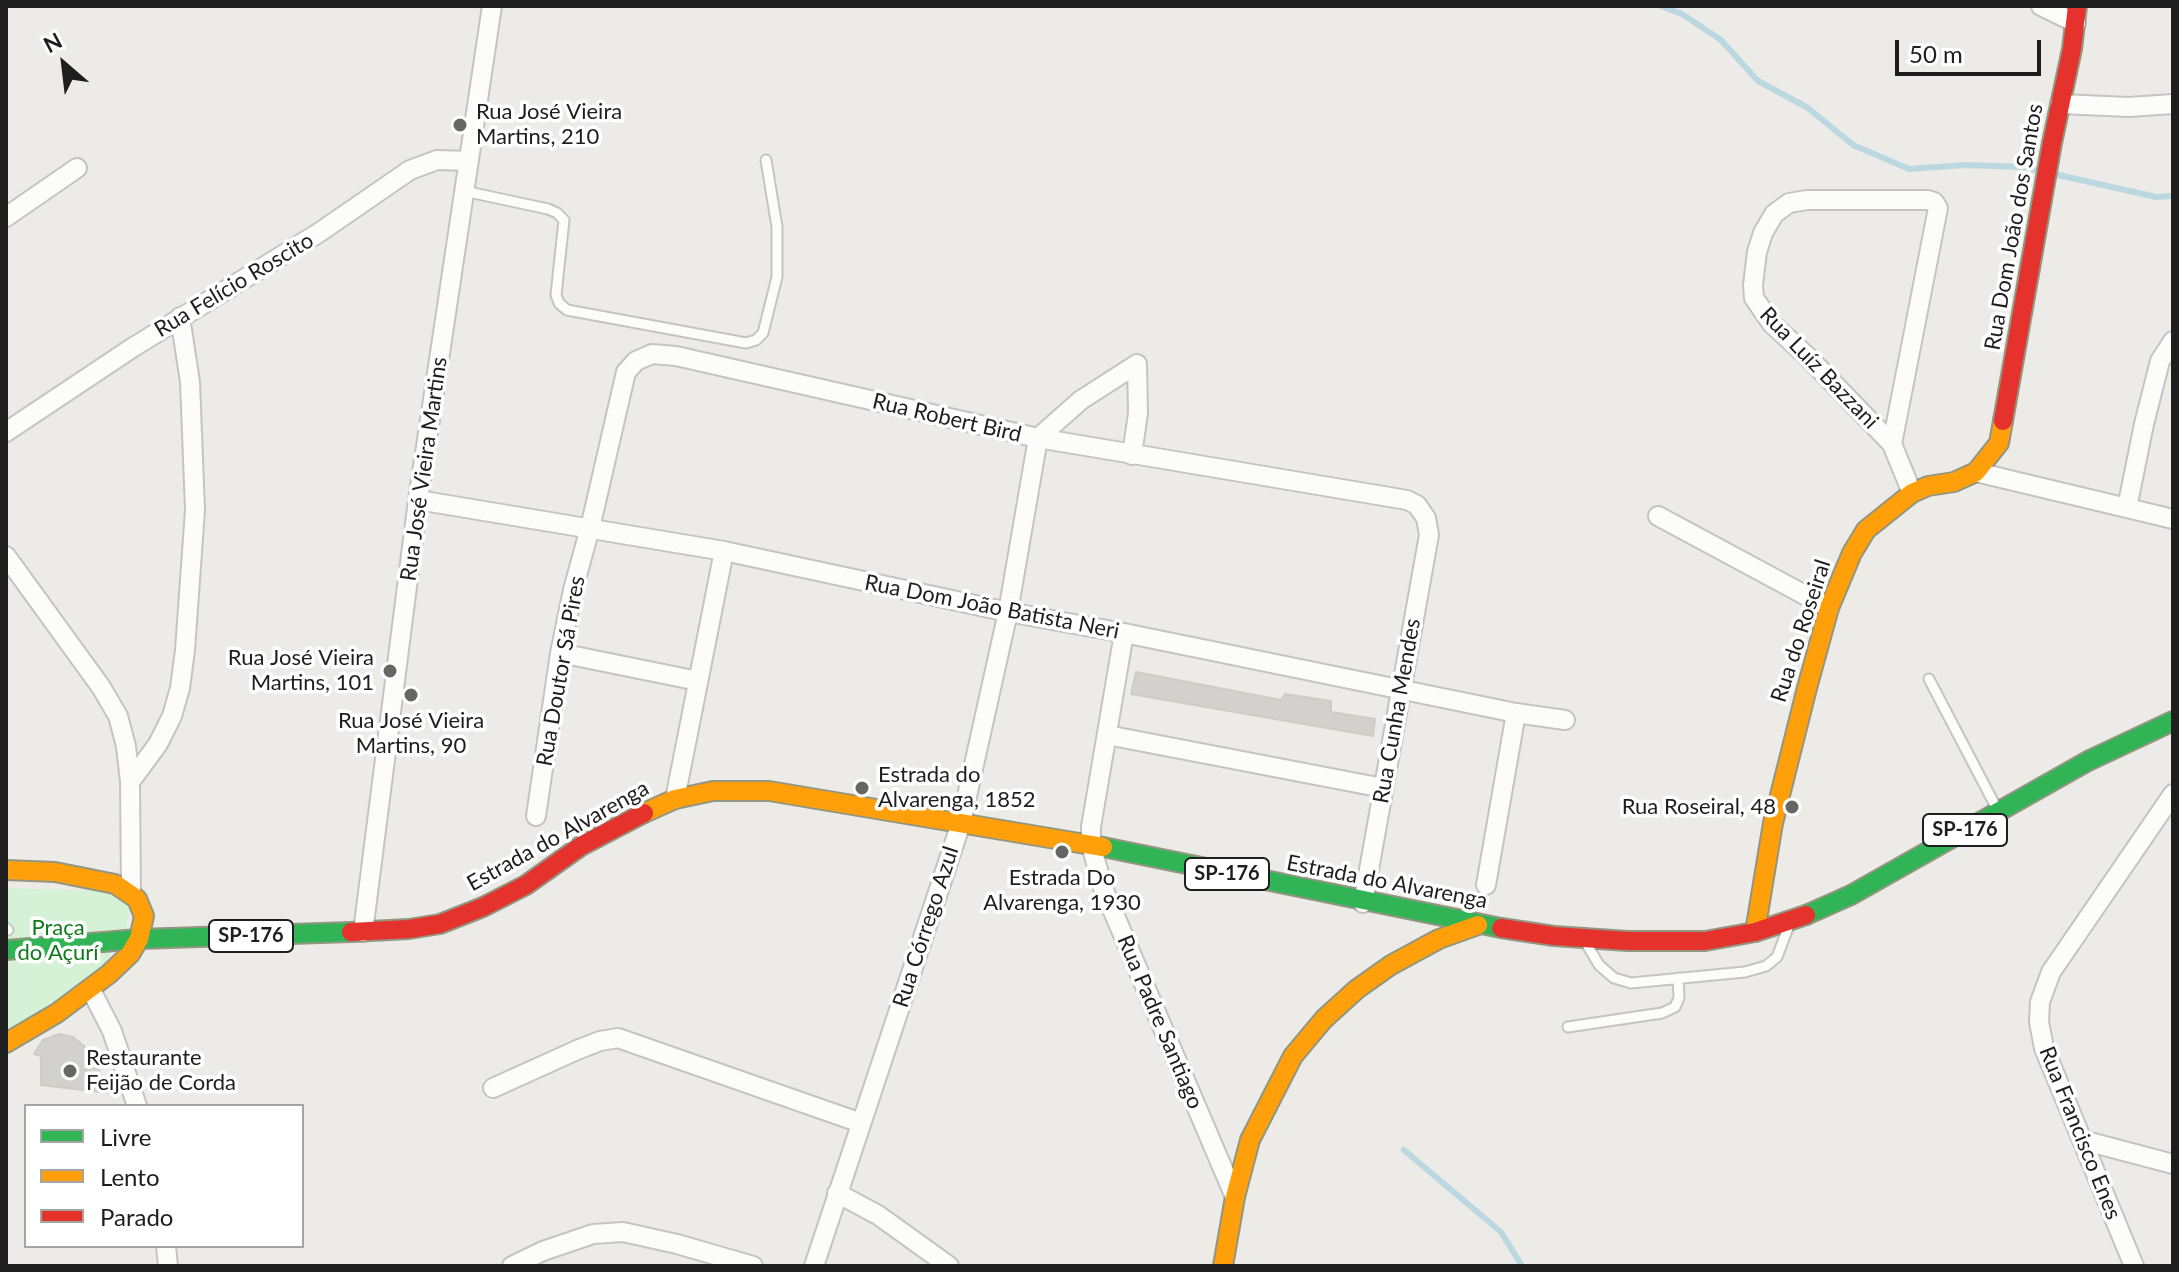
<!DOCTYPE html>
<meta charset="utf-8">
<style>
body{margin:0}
#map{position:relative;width:2179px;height:1272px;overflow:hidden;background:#ecebe7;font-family:Lato,sans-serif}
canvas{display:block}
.frame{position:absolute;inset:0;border:8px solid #1e1e1e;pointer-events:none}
.legend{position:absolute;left:24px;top:1104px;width:280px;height:144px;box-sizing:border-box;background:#fff;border:2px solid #a5a5a5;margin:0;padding:10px 14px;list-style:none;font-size:24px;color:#1e1e1e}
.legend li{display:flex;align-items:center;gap:16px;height:40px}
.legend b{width:40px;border:2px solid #a5a5a5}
.north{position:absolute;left:24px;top:24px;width:80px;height:80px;-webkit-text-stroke:6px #fff;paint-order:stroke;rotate:332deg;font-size:22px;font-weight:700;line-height:32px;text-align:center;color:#1e1e1e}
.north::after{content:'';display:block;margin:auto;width:28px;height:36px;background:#1e1e1e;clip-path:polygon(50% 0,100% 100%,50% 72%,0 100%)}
.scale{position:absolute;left:1895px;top:40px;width:146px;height:36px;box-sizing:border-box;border:4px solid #1e1e1e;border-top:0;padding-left:10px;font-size:24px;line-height:28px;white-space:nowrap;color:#1e1e1e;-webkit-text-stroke:6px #fff;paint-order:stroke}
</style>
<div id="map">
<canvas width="2179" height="1272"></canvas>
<div class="frame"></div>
<ul class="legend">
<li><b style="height:10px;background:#30b455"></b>Livre</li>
<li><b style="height:10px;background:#ff9f0a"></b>Lento</li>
<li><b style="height:10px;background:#e5322d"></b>Parado</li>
</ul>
<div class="north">N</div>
<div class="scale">50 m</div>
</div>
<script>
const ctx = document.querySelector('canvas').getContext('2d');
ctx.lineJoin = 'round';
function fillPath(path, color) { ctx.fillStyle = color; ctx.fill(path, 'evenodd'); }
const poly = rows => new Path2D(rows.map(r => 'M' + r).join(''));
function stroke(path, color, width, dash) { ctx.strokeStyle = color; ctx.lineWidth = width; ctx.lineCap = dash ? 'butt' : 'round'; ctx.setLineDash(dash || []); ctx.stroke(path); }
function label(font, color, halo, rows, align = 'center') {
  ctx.font = font + ' Lato,sans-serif'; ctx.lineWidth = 7; ctx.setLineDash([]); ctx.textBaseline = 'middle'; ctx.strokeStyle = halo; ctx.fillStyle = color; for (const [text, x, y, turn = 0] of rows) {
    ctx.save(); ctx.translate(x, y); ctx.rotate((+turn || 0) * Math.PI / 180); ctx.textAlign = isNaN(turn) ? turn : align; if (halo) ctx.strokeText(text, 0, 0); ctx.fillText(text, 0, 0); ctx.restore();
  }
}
fillPath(poly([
 [6,888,102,891,122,897,129,911,126,930,94,980,6,1031]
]), '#d5f2d6');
stroke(poly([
 [1661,6,1682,14,1721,40,1758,81,1808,108,1853,145,1909,169,1965,165,2023,167,2039,171],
 [2054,174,2156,197,2173,196],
 [1404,1150,1501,1232,1522,1266]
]), '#bbd7df', 6);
const building = poly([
 [1136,672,1281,700,1285,694,1331,701,1331,712,1375,719,1373,736,1131,694,1136,672],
 [59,1034,73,1037,92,1053,108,1093,41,1085,41,1056,34,1054,43,1040,59,1034]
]);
fillPath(building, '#d3d1ce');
stroke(building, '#cfccc8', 2);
const lane = poly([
 [464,191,548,209,557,213,564,220,556,295,559,303,567,310,746,343,756,340,763,333,777,277,777,227,766,160],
 [1929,679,1997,809],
 [6,928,8,930],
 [1586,943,1599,965,1614,978,1631,983,1745,972,1766,966,1777,957,1788,928],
 [1568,1027,1662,1013,1675,1007,1679,998,1678,978]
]);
const street = poly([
 [2041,6,2076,23],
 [2060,104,2129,107,2173,104],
 [6,217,77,168],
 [6,432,132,348,320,232,410,170,437,160,469,161],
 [1892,444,1938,208,1934,202,1928,200,1807,200,1789,203,1774,214,1763,233,1757,252,1753,285,1754,298,1772,324,1807,356,1892,444,1912,493],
 [1976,472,2173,519],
 [418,500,724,551,1008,612,1124,633,1516,713,1565,720],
 [2127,508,2144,424,2160,361,2173,341],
 [1658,516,1829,608],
 [6,556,101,687,118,716,126,746,130,782,131,893],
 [1124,633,1091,827,1091,845,1103,888,1235,1197],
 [560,653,698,681],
 [1107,735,1383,788],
 [130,782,158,744,172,716,180,688,185,650,195,510,190,382,180,317],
 [675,799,724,551],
 [536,816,560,653,573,590,590,528,626,372,636,361,652,354,676,356,1038,438,1407,500,1417,505,1426,518,1429,535,1363,903],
 [1486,885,1516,713],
 [363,932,418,500,492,6],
 [91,990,112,1031,137,1106],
 [493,1088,577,1050,600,1041,618,1038,861,1123],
 [2082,1140,2173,1164],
 [837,1193,878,1215,949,1266],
 [166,1246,168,1266],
 [512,1266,543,1251,593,1234,623,1232,677,1244,753,1266],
 [814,1266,961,823,1008,612,1038,438,1081,400,1137,364,1138,413,1132,455],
 [2134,1266,2044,1048,2039,1022,2040,1002,2051,972,2173,794]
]);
const fast = poly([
 [1103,847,1501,928],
 [1806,915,1851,895,2088,761,2173,721],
 [6,950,139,939,351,932]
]);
const slow = poly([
 [644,813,675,799,713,791,769,791,1103,847],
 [6,870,55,872,115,884,137,899,144,916,139,939,130,954,109,974,57,1013,6,1043],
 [1755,932,1773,823,1807,688,1829,608,1852,553,1866,530,1912,493,1928,486,1954,482,1976,472,1999,443,2003,421],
 [1223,1266,1235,1197,1250,1140,1293,1056,1324,1019,1357,989,1391,965,1439,939,1478,925]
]);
const jam = poly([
 [2003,421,2052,143,2072,49,2077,6],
 [1501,928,1554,936,1628,941,1705,941,1755,932,1806,915],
 [351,932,409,929,440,924,483,907,526,885,581,846,644,813]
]);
stroke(lane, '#c5c4c3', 13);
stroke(street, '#c5c4c3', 22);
stroke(fast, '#939680', 22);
stroke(slow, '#939680', 22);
stroke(jam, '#939680', 22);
stroke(lane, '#fcfcfb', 9);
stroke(street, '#fcfcfb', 18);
stroke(fast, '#30b455', 18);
stroke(slow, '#ff9f0a', 18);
stroke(jam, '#e5322d', 18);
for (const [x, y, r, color] of [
 [460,125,8,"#666664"],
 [390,671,8,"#666664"],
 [411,695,8,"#666664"],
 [862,788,8,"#666664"],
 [1792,807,8,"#666664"],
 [1062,852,8,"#666664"],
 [70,1071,8,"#666664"]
]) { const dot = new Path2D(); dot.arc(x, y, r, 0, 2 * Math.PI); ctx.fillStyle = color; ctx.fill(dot); stroke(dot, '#fff', 3); }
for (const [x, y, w] of [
 [1965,830,84],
 [1227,874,84],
 [251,936,84]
]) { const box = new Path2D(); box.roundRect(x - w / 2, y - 16, w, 32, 6); ctx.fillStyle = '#fff'; ctx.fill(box); stroke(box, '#1e1e1e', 2); }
label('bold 20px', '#1e1e1e', null, [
 ["SP-176",1965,830],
 ["SP-176",1227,874],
 ["SP-176",251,936]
]);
label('22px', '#1e1e1e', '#fff', [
 ["Rua José Vieira",476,112],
 ["Martins, 210",476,137],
 ["Rua José Vieira",374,658,"right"],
 ["Martins, 101",374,683,"right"],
 ["Rua José Vieira",411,721,"center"],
 ["Martins, 90",411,746,"center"],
 ["Estrada do",878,775],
 ["Alvarenga, 1852",878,800],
 ["Rua Roseiral, 48",1776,807,"right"],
 ["Estrada Do",1062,878,"center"],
 ["Alvarenga, 1930",1062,903,"center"],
 ["Restaurante",86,1058],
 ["Feijão de Corda",86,1083]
], 'left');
label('22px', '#1e1e1e', '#fff', [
 ["Rua Dom João dos Santos",2014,227,-80],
 ["Rua Felício Roscito",234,285,-31],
 ["Rua Luíz Bazzani",1819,368,46],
 ["Rua Robert Bird",947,418,13],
 ["Rua José Vieira Martins",424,469,-82],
 ["Rua Dom João Batista Neri",992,607,11],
 ["Rua do Roseiral",1801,631,-72],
 ["Rua Doutor Sá Pires",561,671,-80],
 ["Rua Cunha Mendes",1397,711,-80],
 ["Estrada do Alvarenga",558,836,-29],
 ["Estrada do Alvarenga",1387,882,11],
 ["Rua Córrego Azul",926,927,-72],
 ["Rua Padre Santiago",1160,1022,67],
 ["Rua Francisco Enes",2080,1133,68]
]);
label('22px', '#0e7a19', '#fff', [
 ["Praça",58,928],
 ["do Açurí",58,953]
]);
</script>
